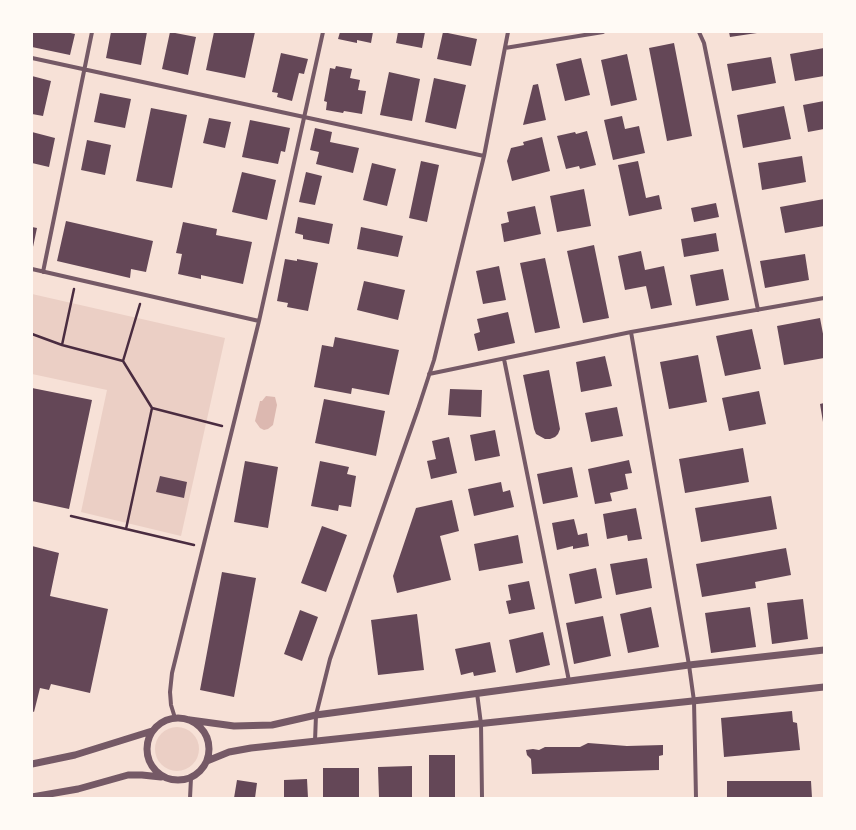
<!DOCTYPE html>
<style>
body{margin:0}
#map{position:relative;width:856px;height:830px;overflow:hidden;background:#f7e1d7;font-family:Jost,sans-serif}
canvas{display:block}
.frame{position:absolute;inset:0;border:33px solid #fffaf5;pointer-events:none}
</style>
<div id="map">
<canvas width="856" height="830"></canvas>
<div class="frame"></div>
</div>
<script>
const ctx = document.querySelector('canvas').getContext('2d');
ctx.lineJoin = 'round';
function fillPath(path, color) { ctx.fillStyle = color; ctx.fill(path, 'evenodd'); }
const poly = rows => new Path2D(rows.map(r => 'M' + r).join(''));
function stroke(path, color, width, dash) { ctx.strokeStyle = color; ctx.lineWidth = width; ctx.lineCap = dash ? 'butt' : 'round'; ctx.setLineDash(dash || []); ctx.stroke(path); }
fillPath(poly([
 [32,294,225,338,181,536,81,512,107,390,32,374],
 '155 749a22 22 0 1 1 44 0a22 22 0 1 1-44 0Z'
]), '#ebcfc5');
fillPath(poly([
 [266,396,275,397,277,405,273,425,268,429,264,430,260,428,255,421,260,401,262,401]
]), '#dcb8b0');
fillPath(poly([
 [32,32,66,32,75,34,70,55,32,47],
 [111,32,147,32,141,65,106,58],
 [170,32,196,37,188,75,162,69],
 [214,32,255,32,245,78,206,70],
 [340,32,373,32,371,43,357,40,357,43,338,39],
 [398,32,425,32,422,48,396,43],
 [443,32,477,39,471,66,437,59],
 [729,32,757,32,757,33,730,37],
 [674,43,692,136,667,141,649,48],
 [824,48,824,76,795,81,790,54],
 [281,53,308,59,304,74,299,73,292,101,277,97,278,93,272,92],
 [627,54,637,100,611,106,601,60],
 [771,57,776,83,732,91,727,64],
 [581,58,590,95,565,101,556,64],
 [336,66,352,69,350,78,360,80,358,90,366,91,362,114,344,111,343,113,326,110,327,102,324,101,330,68,335,69],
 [389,72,420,79,412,121,380,115],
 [32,76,51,81,43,116,32,114],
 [434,78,466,85,456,129,425,122],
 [538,84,546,120,523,125,533,85],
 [100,93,131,99,125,128,94,122],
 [824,101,824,129,808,132,803,105],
 [784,106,791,139,743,148,737,115],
 [151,108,187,115,172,188,136,181],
 [622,116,625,129,639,126,645,153,613,160,604,120],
 [209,118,231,122,225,148,203,143],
 [250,120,290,128,285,152,281,151,278,164,242,157],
 [315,128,332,132,330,142,359,148,353,173,316,164,319,152,310,150],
 [587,131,596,165,580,169,579,166,566,169,557,136,575,132,576,134],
 [32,132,55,138,49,167,32,163],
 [542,137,550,171,512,181,507,161,511,148,524,145,523,142],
 [87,140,111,145,105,175,81,170],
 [802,156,806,182,762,190,758,163],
 [421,161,439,165,427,222,409,218],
 [638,161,646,198,659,195,662,209,629,216,618,165],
 [372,163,396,169,387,206,363,200],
 [242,172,276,180,267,220,232,212],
 [306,172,322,176,315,205,299,202],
 [584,189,591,226,557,232,550,196],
 [824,199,824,226,785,233,780,207],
 [716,203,719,217,694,222,691,208],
 [535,206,541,234,504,242,501,224,509,222,507,212],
 [298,217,333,224,329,244,303,239,303,235,295,233],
 [66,221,153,241,146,272,131,269,130,278,57,261],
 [183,222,217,229,216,235,252,242,243,284,201,275,201,279,178,274,182,254,176,253],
 [32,227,37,228,33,247,32,247],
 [361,227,403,236,398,257,357,249],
 [716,233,719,251,684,257,681,239],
 [594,245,609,318,583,323,567,251],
 [641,251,645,270,664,266,672,305,651,309,646,286,625,290,618,256],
 [805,254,809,280,765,288,760,261],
 [545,258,560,328,535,333,520,263],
 [285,259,297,261,297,259,318,263,308,311,287,307,288,303,277,301],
 [499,266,506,300,483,304,476,271],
 [723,269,729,300,696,306,690,275],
 [364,281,405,290,398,320,357,310],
 [508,312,515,343,478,351,474,334,480,332,477,319],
 [820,318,824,339,824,358,784,365,777,326],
 [752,329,761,369,725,376,716,336],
 [335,337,399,350,389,395,352,388,351,394,314,387,322,345,333,347],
 [698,355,707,402,669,409,660,362],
 [605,356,612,386,581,392,576,362],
 [549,370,560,429,558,434,555,437,550,439,545,439,536,434,534,429,523,375],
 [32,388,92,400,69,509,32,501],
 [450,389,482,390,481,417,448,415],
 [759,391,766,424,729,431,722,398],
 [324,399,385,411,376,456,315,443],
 [824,403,824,422,823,422,820,404],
 [617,407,623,436,591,442,585,413],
 [495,430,500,456,475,461,470,435],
 [449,437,457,473,431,479,427,461,436,459,432,441],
 [743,448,749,482,685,493,679,459],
 [629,460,632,473,625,474,628,489,610,493,612,501,595,504,588,469],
 [245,461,278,467,268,528,234,522],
 [320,461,349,467,347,474,356,476,351,507,339,505,338,511,311,506],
 [572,467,578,497,543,504,537,474],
 [160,476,187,482,184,498,156,492],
 [501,482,503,492,510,490,514,507,474,516,468,489],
 [771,496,777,529,701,542,695,508],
 [452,500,459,531,440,536,451,580,397,593,393,576,416,508],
 [636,508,642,539,628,541,627,535,607,539,603,514],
 [574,519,578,535,587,533,589,546,573,549,573,546,557,550,552,523],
 [322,526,347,535,326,592,301,583],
 [518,535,523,563,479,571,474,544],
 [32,546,59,553,50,596,108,609,90,693,51,684,49,690,40,688,34,712,32,711],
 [786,548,791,575,755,582,756,588,702,597,696,564],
 [647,558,652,588,616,595,610,564],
 [596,568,602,598,575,604,569,574],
 [222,572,256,578,234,697,200,690],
 [529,581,535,609,509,614,506,601,511,600,508,585],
 [803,599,808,639,772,644,767,603],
 [651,607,659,647,628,653,620,614],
 [750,607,756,647,711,653,705,613],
 [300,610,318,617,302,661,284,654],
 [417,614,424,670,378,675,371,620],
 [603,616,611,656,574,664,566,623],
 [543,632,550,665,516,673,509,640],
 [490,642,496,672,474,676,473,672,461,675,455,649],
 [792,711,793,722,797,723,800,750,724,757,721,718],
 [588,743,627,746,663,745,663,755,659,756,659,770,532,774,531,759,527,755,526,750,533,749,539,750,545,747,580,747],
 [429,755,455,755,455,798,429,798],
 [412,766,412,798,379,798,378,767],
 [323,768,359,768,359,798,323,798],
 [307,779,308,798,284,798,284,780],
 [237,780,257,783,255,798,234,798],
 [727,781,811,781,812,798,727,798]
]), '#644757');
stroke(poly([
 [74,289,62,345,123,361,152,408],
 [32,334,62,345],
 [123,361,140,304],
 [71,516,194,545],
 [126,529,152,408,222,426]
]), '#4a2c40', 2.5);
stroke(poly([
 [699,32,704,43,758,310],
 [505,48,603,32],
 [32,58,484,156],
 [32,269,259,321],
 [43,272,92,32],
 [631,332,689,665,694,701,696,798],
 [504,359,569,681],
 [429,374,631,332,824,298],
 [477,693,481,724,482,798],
 [175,718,171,705,170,692,172,673,259,321,323,32],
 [315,741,316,715,330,659,418,409,434,360,484,156,508,32],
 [190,798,191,778]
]), '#755966', 4);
stroke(poly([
 '147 749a31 31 0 1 1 62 0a31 31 0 1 1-62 0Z',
 [190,720,234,726,272,725,316,715,689,665,824,650],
 [207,761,229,752,251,748,824,687],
 [32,764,75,755,152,731],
 [32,797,78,789,128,775,142,775,161,777]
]), '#755966', 7);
</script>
